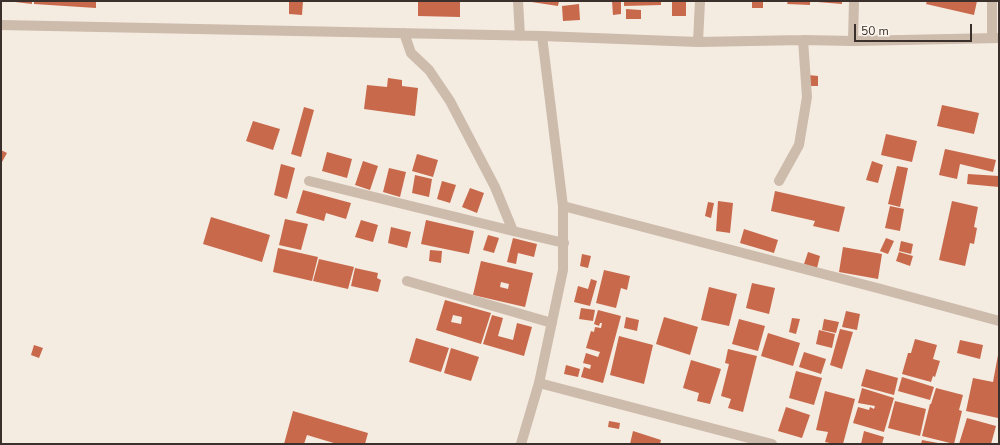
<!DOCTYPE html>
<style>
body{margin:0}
#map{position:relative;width:1000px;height:445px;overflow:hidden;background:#f4ebe1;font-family:"Nunito Sans",sans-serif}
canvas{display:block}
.frame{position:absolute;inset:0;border:2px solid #3b302b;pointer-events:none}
.scale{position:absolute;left:854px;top:24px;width:118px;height:18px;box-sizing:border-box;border:2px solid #3b302b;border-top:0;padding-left:5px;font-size:12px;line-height:14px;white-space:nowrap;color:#3b302b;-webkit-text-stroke:3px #fbf5ee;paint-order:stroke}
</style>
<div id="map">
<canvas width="1000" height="445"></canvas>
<div class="frame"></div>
<div class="scale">50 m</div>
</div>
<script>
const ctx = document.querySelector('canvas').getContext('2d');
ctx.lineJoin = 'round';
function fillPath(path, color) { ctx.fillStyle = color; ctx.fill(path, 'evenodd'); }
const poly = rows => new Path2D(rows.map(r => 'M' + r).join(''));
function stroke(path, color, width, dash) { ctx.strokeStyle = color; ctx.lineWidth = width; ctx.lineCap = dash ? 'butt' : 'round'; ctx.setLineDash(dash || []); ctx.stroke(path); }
fillPath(poly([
 [15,1,32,1,32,4,15,2],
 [34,1,96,1,96,8,34,4],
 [289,1,303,1,302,15,289,14],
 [418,1,460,1,460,17,418,16],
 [525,1,559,1,558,6],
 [612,1,621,1,621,14,613,15],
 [624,1,661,1,661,5,624,6],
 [672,1,686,1,686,16,672,16],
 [752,1,763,1,763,8,752,8],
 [788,1,810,1,810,5,787,4],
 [817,1,842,1,842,4,817,2],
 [927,1,977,1,974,15,926,4],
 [579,4,580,20,563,21,562,6],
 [626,9,641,10,641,19,626,19],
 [808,75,818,76,818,86,807,86],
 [388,78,402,80,402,86,418,88,415,116,364,109,367,85,387,87],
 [942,105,979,113,974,134,937,126],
 [304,107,314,110,301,157,291,154],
 [253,121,280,129,273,150,246,141],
 [886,134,917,141,912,162,881,155],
 [945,149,996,160,993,172,960,164,957,179,939,175],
 [1,150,7,153,2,162,1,161],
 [327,152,352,159,347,178,322,171],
 [417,154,438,160,433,177,412,171],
 [363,161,378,166,370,190,355,185],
 [872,161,883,165,878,183,866,180],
 [281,164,295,168,287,199,274,195],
 [897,166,908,168,900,207,888,204],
 [389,168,406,172,400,197,383,192],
 [968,174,999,176,999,187,967,184],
 [415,175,432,179,429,197,412,193],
 [442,181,456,185,450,203,437,199],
 [470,188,484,193,477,213,462,207],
 [303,190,351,203,346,219,326,213,324,221,296,213],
 [775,191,845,207,839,232,813,226,815,221,771,211],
 [718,201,733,203,730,233,716,231],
 [952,201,978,207,974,227,977,228,974,244,970,243,965,266,939,260],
 [708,202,714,203,711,218,705,216],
 [890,206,904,209,900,231,885,228],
 [211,217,270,235,262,262,203,244],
 [285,219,308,224,301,250,279,245],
 [361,220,378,225,373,242,355,237],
 [426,220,474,231,469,254,421,244],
 [391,227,411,232,407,248,388,243],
 [744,229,778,240,774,253,740,243],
 [488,235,499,238,494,253,483,250],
 [513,238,537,244,534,257,518,253,516,264,507,262],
 [886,238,894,241,888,254,880,251],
 [901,241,913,244,911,254,899,251],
 [843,247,882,254,878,279,839,272],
 [278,248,318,257,312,281,273,272],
 [430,250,442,251,441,263,429,261],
 [808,252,820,256,817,268,804,264],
 [899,252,913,256,910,266,896,261],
 [582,254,591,256,588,268,580,266],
 [319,259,354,267,348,289,313,281],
 [481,261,533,273,525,307,473,295],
 [501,282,509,284,508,289,500,287],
 [355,268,378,273,377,278,381,280,378,292,351,286],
 [604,270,630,276,627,290,621,288,616,308,596,303],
 [591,279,597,281,590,306,574,302,578,286,588,289],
 [752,283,775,288,769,314,746,308],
 [709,287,737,294,729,326,701,320],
 [445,300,491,313,481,344,436,330],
 [453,315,462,317,461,324,451,322],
 [581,308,595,310,593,321,579,319],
 [598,310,621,316,603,383,581,377,584,367,590,369,591,365,583,363,586,353,598,357,600,352,586,348,591,331,594,332,595,327,601,328,602,323,600,323,599,326,594,324],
 [846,311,860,314,857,330,842,327],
 [492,315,503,318,498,336,513,340,517,323,532,327,524,356,483,344],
 [626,317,639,320,637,331,624,328],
 [664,317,698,327,690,355,656,344],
 [792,318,800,319,796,334,789,332],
 [739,319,765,326,758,351,732,344],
 [824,319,839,322,836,333,822,330],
 [840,329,853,332,842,369,830,365],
 [819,330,835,334,832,348,816,344],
 [768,333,800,343,793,366,761,356],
 [619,336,653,345,644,384,610,375],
 [416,338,449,348,441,372,409,362],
 [915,339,937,345,933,359,940,361,935,377,933,376,931,382,902,374,908,353,911,353],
 [960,340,983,345,980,359,957,353],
 [34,345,43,348,39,358,31,355],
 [451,348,479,357,471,381,444,373],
 [728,349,757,356,743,412,728,408,731,399,721,396,729,364,725,363],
 [804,352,826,359,821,374,799,367],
 [998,355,999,411,998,418,966,411,973,378,993,382],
 [691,360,721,369,710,404,697,401,699,393,683,388],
 [566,365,580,369,578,377,564,374],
 [866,369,898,378,894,395,861,386],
 [796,371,822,378,814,405,789,398],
 [902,377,934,387,930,400,898,391],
 [862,388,894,398,884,432,853,423,858,407,869,410,870,407,874,409,875,406,858,403],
 [936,388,963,395,959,410,962,411,954,444,922,436,930,404,931,404],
 [825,391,855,399,843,444,835,444,825,442,828,432,816,430],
 [895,401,926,409,920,436,888,428],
 [786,407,810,415,802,438,778,431],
 [293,411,368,433,365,444,337,444,307,435,304,444,284,444],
 [967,418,996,426,991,444,959,444],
 [609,421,620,423,619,429,608,427],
 [633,431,661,440,660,444,630,444],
 [864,431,884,437,882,444,861,444],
 [922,440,938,443,938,444,921,444]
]), '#c8694b');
stroke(poly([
 [518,1,520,36],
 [1,25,542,36,698,42,803,40,853,41,999,38],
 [404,33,411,53,429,70,450,101,495,187,513,231,564,243],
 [992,38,992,1],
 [853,41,854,1],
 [698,42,700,1],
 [309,181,513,231],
 [779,181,799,145,807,97,803,40],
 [563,206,881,289,999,321],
 [407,281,552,323],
 [539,383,772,444],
 [521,444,539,383,563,270,563,206,542,36]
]), '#cdbbac', 10);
</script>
